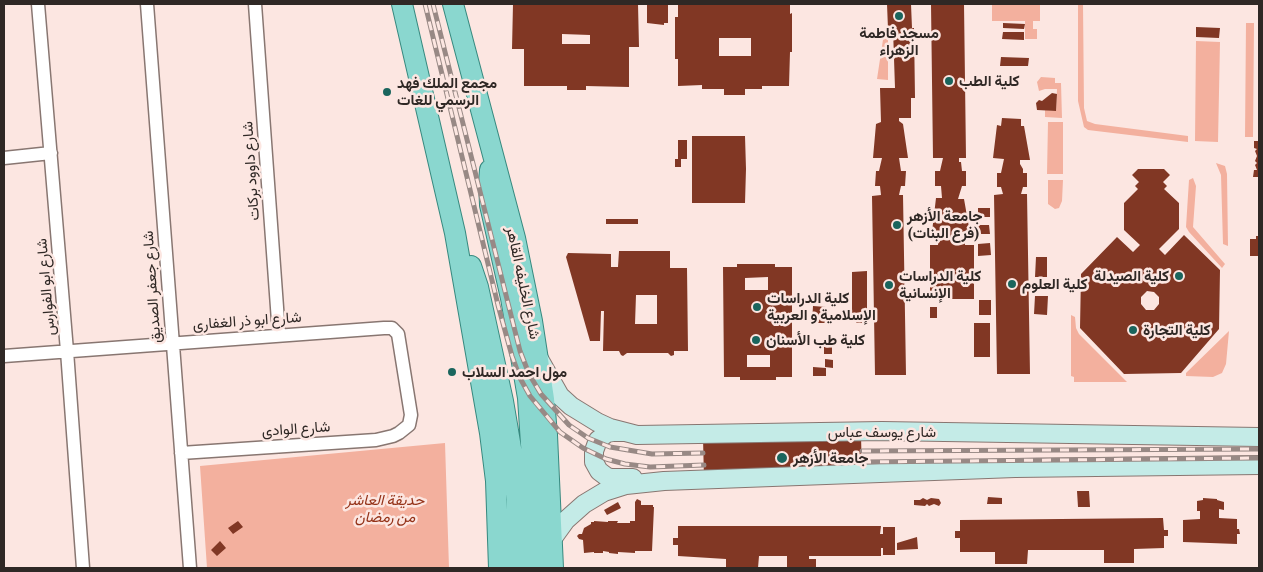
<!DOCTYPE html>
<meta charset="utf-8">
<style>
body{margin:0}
#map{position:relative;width:1263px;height:572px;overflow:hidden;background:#fce6e1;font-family:"Crimson Pro",serif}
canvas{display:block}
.frame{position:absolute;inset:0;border:5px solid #2f2825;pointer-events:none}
</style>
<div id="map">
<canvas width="1263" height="572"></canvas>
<div class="frame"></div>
</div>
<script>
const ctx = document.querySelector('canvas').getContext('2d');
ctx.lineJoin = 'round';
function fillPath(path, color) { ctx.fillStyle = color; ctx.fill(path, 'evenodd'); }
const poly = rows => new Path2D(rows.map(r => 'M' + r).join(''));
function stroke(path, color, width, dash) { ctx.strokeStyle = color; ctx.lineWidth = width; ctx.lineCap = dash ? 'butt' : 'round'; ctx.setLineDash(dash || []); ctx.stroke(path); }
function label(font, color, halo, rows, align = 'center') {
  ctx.font = font + ' "Crimson Pro",Vazirmatn,serif'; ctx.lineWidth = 5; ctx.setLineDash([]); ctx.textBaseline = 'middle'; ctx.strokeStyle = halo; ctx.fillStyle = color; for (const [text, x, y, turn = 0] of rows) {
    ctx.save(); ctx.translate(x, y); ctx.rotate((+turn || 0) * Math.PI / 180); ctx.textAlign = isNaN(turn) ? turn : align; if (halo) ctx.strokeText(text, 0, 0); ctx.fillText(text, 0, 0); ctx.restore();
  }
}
fillPath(poly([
 [992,4,1040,4,1040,21,1033,21,1033,29,1037,29,1037,39,1025,39,1025,21,992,21],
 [1078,4,1083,4,1084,108,1087,121,1095,124,1188,136,1188,142,1088,130,1084,127,1078,101],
 [1246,23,1254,23,1253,137,1245,137],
 [888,32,888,80,877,79,884,33],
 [1196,41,1220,42,1218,142,1195,141],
 [1041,77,1055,78,1055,83,1061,83,1062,118,1045,117,1045,110,1056,111,1057,89,1045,89,1039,91,1037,82],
 [1048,122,1063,122,1063,174,1047,174],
 [1216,163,1225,166,1227,174,1228,246,1223,244,1221,175],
 [1193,178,1196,186,1193,227,1225,264,1222,268,1189,232,1186,227,1189,180],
 [1048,180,1063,180,1062,201,1059,208,1055,209,1048,204],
 [1071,315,1075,317,1076,328,1079,334,1127,382,1074,382,1074,377,1071,376],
 [1229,331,1226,364,1222,373,1213,377,1186,376,1186,373],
 [445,443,449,568,207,568,200,466]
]), '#f3b09e');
fillPath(poly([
 [513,4,638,4,639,47,629,47,629,87,586,86,586,90,567,90,567,86,524,86,524,49,512,49],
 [562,34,590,35,590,44,562,44],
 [647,4,668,4,668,23,664,23,664,25,647,23],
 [678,4,790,4,790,14,792,13,792,52,790,52,789,86,762,86,762,89,745,89,745,95,724,95,724,89,702,89,702,85,678,86,678,59,675,59,675,17,678,17],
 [719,38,751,38,751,56,719,56],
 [887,4,911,4,912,28,914,28,915,98,911,98,911,118,899,118,899,121,903,124,908,158,899,158,901,171,906,171,905,186,901,186,899,195,903,195,906,375,875,375,872,196,881,195,880,186,875,186,876,171,879,171,882,158,873,158,876,124,881,122,880,88,895,88,893,29,888,29],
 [931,4,964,4,966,158,959,158,959,162,961,162,962,171,966,171,966,186,962,186,958,199,964,199,970,233,964,233,965,245,974,245,974,299,930,299,930,245,938,245,939,232,932,232,936,198,942,198,941,186,935,186,935,171,940,171,943,158,933,158],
 [1003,23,1025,24,1024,29,1003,28],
 [1196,27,1220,28,1219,38,1196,37],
 [1003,32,1024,32,1024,40,1002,39],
 [1001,57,1029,58,1028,66,1000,66],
 [1052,93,1057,94,1056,111,1037,110,1036,103,1039,100,1042,101],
 [1002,118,1021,119,1021,126,1024,126,1030,160,1020,160,1020,164,1023,169,1023,173,1027,173,1027,187,1023,187,1021,194,1027,194,1030,374,997,374,994,195,1003,194,1001,187,997,187,997,173,1001,173,1004,159,993,158,997,125,1001,126],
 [692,136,745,136,746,169,745,203,692,203],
 [678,140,687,140,687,159,681,159,681,167,675,167,675,159,678,159],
 [1254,141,1259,141,1259,177,1253,177,1254,170,1257,170,1255,165,1257,163,1255,161,1257,156,1255,151,1257,149,1254,148],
 [1138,169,1164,169,1170,175,1163,182,1167,186,1164,189,1179,203,1179,229,1159,249,1165,255,1184,235,1220,270,1219,329,1181,373,1124,374,1080,328,1081,274,1117,237,1133,252,1140,245,1124,230,1124,203,1138,189,1135,186,1139,182,1132,175],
 [1147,291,1154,292,1159,297,1159,304,1154,310,1146,310,1141,304,1141,297],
 [978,208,990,208,990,217,978,217],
 [606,219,638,219,638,224,606,224],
 [977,225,989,225,990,234,977,234],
 [1256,236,1259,236,1259,256,1250,256,1250,239,1256,239],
 [990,243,991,255,978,256,978,244],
 [619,251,670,251,670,268,687,268,688,351,674,351,674,355,671,356,668,353,627,353,623,356,621,355,619,351,603,351,604,311,601,311,600,341,590,341,566,257,568,253,611,254,611,267,618,267],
 [636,295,657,295,657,324,635,324],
 [1036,257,1047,257,1047,277,1035,277],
 [737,264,775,264,775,267,792,267,792,377,776,377,776,380,740,380,740,377,724,377,723,267,737,267],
 [768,277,768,290,745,290,745,278],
 [747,355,770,355,770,367,747,367],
 [867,271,867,323,856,323,856,318,852,318,852,272],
 [1035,296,1048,296,1047,315,1034,314],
 [979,300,991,300,991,315,979,315],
 [813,306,826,307,825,323,812,323],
 [930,307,937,307,937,318,930,318],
 [974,323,990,323,990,357,974,357],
 [824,346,832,346,832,354,824,354],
 [825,359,833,360,833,368,825,367],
 [813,367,826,368,826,376,813,376],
 [861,436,862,474,704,479,703,438],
 [1077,491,1089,491,1090,507,1078,507],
 [988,497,1002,498,1002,504,987,504],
 [923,498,927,500,931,498,939,499,941,503,939,506,934,504,929,506,927,504,925,506,914,505,914,500,920,500],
 [1203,498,1217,499,1217,500,1224,502,1224,510,1219,509,1219,518,1237,519,1237,529,1239,529,1240,534,1237,534,1237,544,1183,542,1183,520,1200,519,1200,511,1197,511,1197,501,1203,500],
 [637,499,641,501,641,505,653,505,653,507,654,507,652,551,635,551,635,553,618,552,618,554,609,553,609,552,603,551,603,553,594,553,594,552,584,553,583,540,579,539,577,536,579,534,582,534,584,528,591,524,591,522,594,522,594,521,608,522,608,521,618,521,617,523,630,523,630,521,635,521,635,502],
 [618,502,621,508,607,515,604,510],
 [1163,518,1164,530,1168,530,1168,536,1164,536,1164,548,1134,549,1134,563,1104,563,1104,550,1028,550,1027,564,995,564,995,552,960,552,960,538,955,538,955,531,960,531,960,520],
 [238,521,243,527,233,534,228,528],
 [678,526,881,526,880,534,883,534,883,527,895,527,895,555,883,555,883,548,881,548,881,556,809,556,809,559,816,559,816,568,787,568,787,556,759,556,758,568,726,568,726,559,678,556,678,545,673,545,673,538,678,538],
 [917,537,918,549,897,550,897,543],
 [220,541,226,548,217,556,211,550]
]), '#813724');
const street = poly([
 [38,4,67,351,83,568],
 [147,4,190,568],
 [255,4,279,335],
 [4,158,51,153],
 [4,356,384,328,392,328,398,334,411,415,409,425,399,433,393,436,376,440,181,453]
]);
const secondary = poly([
 [539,359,560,396,571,406,597,422,610,428,637,435,882,431,1259,437],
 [623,432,613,432,607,433,598,440,594,451,594,462,599,471,607,477,612,478,633,478],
 [553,538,566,520,584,504,604,492,626,485,664,481,1015,468,1259,465]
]);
const primary = poly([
 [402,4,455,233,490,433,496,481,499,568],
 [453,4,515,238,532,321,544,399,547,435,553,568],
 [490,170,489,182,490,205,511,298,528,398,533,474,533,568],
 [471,266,478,287,503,401,513,460,517,499,517,568]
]);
stroke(street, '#887671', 15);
stroke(secondary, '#887671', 20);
stroke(primary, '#37897f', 22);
stroke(street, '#fff', 12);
stroke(secondary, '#c4ebe7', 18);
stroke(primary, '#8ad7cf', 20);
const rail = poly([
 [425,4,498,305,512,356,520,378,530,396,560,432,583,448,606,459,625,464,650,467,704,465],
 [433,4,520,351,529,374,541,394,569,425,588,438,610,447,652,454,703,453],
 [862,451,1259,449],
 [862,462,1259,458]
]);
stroke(rail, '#988985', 5);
stroke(rail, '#fce6e1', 3, [9]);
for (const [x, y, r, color] of [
 [899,16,5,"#1a655d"],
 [949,81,5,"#1a655d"],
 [387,92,5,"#1a655d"],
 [897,225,5,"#1a655d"],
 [1179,276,5,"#1a655d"],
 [1012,284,5,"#1a655d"],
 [889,285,5,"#1a655d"],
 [757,307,5,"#1a655d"],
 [1133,330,5,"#1a655d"],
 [756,340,5,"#1a655d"],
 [452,372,5,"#1a655d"],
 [782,458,6,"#1a655d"]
]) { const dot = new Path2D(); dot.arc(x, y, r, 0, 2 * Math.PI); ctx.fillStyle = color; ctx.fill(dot); stroke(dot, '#fce6e1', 2); }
label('bold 15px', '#2f2825', '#fce6e1', [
 ["مسجد فاطمة",899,33,"center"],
 ["الزهراء",899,50,"center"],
 ["كلية الطب",959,81],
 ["مجمع الملك فهد",397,83],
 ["الرسمي للغات",397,100],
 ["جامعة الأزهر",907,216],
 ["(فرع البنات)",907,233],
 ["كلية الدراسات",899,276],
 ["الإنسانية",899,293],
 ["كلية الصيدلة",1169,276,"right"],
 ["كلية العلوم",1022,284],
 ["كلية الدراسات",767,298],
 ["الإسلامية و العربية",767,315],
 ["كلية التجارة",1143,330],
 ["كلية طب الأسنان",766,340],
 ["مول احمد السلاب",462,372],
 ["جامعة الأزهر",793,458]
], 'left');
label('15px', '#2f2825', '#fce6e1', [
 ["شارع داوود بركات",251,171,-94],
 ["شارع الخليفه القاهر",523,283,78],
 ["شارع ابو الفوارس",46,287,-95],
 ["شارع جعفر الصديق",152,287,-94],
 ["شارع ابو ذر الغفارى",247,321,-4],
 ["شارع الوادى",296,429,-4],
 ["شارع يوسف عباس",882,432]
]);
label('italic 15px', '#943218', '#fce6e1', [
 ["حديقة العاشر",385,500],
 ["من رمضان",385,517]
]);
</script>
